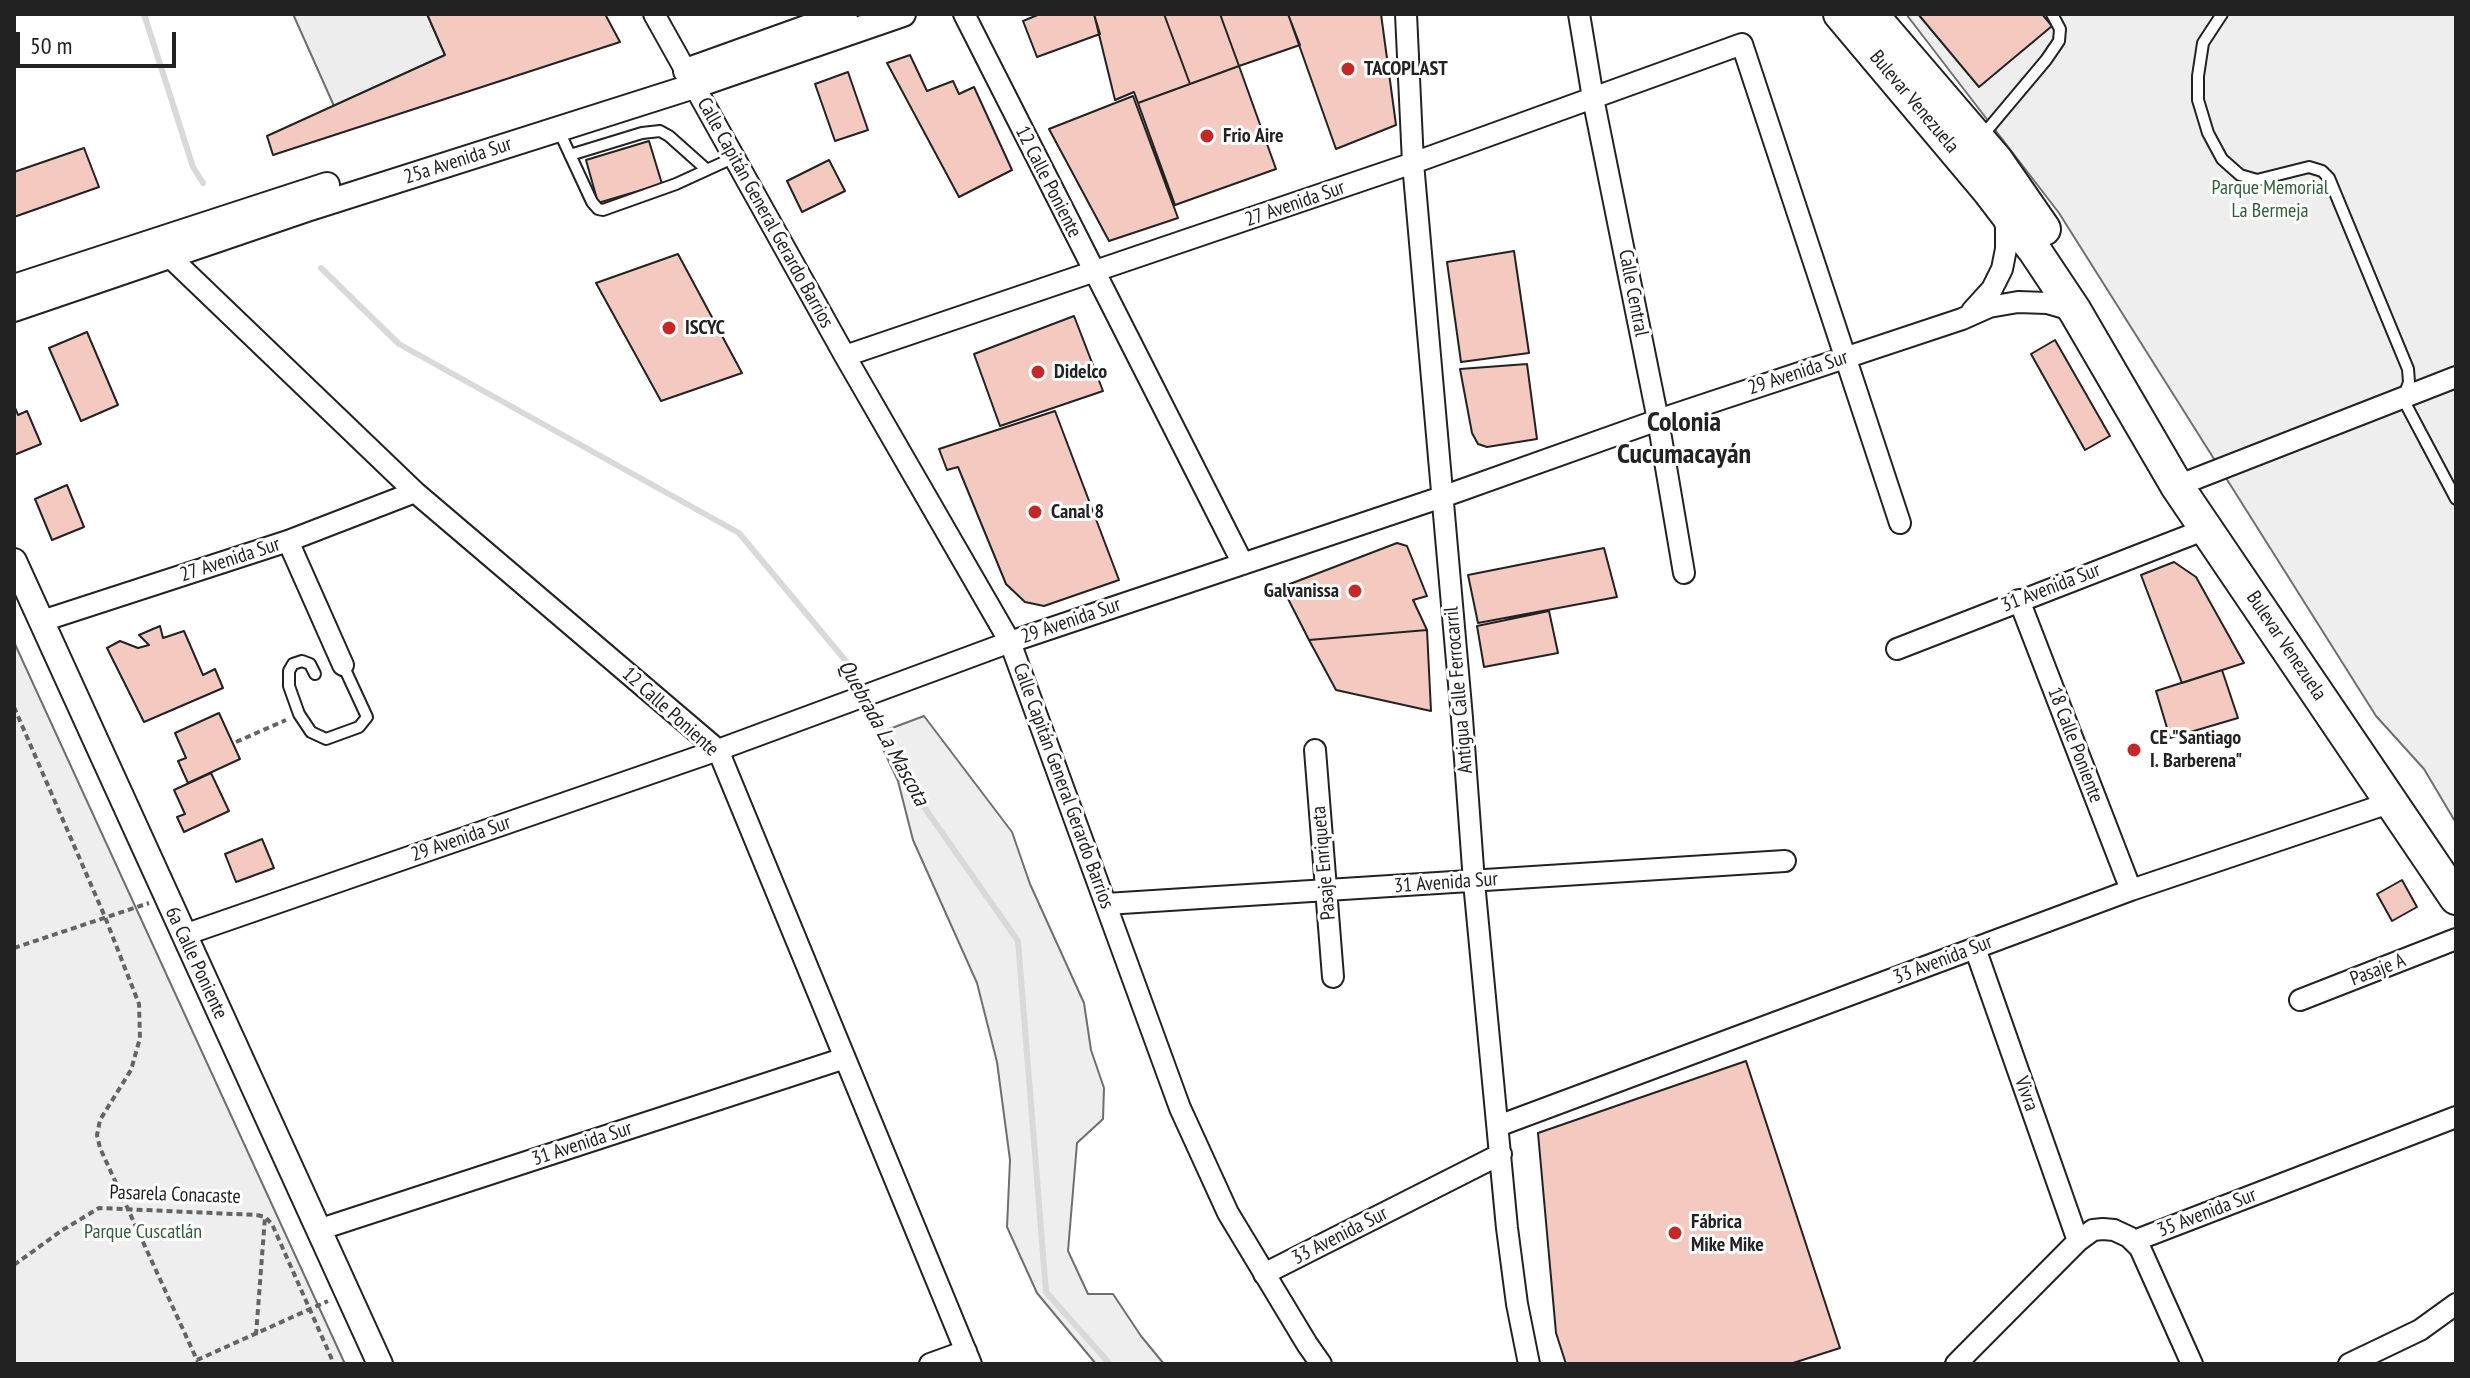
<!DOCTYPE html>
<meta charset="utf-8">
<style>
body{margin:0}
#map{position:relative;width:2470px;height:1378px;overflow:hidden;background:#fff;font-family:"PT Sans Narrow",sans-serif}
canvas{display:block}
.frame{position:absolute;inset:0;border:16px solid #222;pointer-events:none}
.scale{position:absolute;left:16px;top:32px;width:160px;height:36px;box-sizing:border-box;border:4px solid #222;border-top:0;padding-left:10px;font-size:24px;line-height:28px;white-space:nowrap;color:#222;-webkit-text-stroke:6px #fff;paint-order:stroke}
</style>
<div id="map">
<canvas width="2470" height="1378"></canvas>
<div class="frame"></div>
<div class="scale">50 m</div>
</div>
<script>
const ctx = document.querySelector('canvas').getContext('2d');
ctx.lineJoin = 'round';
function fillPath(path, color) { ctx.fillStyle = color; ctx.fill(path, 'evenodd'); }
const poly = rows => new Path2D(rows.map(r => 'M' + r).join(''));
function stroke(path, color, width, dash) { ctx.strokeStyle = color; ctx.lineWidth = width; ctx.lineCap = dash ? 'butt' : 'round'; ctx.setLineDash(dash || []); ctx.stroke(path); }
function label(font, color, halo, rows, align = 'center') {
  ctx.font = font + ' "PT Sans Narrow",sans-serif'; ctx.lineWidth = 6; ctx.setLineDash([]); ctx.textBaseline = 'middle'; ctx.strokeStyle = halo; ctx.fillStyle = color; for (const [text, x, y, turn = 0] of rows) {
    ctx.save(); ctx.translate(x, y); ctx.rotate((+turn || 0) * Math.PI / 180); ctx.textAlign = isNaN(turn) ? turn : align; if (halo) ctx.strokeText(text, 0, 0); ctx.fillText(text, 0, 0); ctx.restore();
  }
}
const green = poly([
 [1906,14,2456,14,2456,823,2424,769,2376,716,2059,213,1906,14],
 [14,642,345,1364,14,1364,14,642],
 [924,716,1012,832,1030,884,1084,1003,1091,1050,1104,1088,1103,1119,1077,1143,1068,1251,1088,1294,1113,1294,1141,1336,1164,1364,1096,1364,1037,1293,1007,1227,1010,1160,997,1062,977,983,913,840,898,781,876,734,924,716]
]);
fillPath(green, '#eee');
stroke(green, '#6f6f6f', 2);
const parking = poly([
 [293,14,427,14,445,55,334,106,293,14]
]);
fillPath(parking, '#ededed');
stroke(parking, '#6f6f6f', 2);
stroke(poly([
 [144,14,193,167,203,183],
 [321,268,399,344,739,533,850,666,910,787,1018,941,1046,1292,1110,1364]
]), '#d9d9d9', 6);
const building = poly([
 [427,14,605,14,620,42,273,155,267,136,445,55,427,14],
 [1040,14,1094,14,1100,34,1037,57,1023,21,1040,14],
 [1094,14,1164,14,1190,84,1138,103,1134,92,1115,100,1094,14],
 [1164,14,1220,14,1239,66,1190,84,1164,14],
 [1220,14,1288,14,1300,45,1239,66,1220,14],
 [1288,14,1381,14,1396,125,1336,149,1288,14],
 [1918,14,2042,14,2052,26,1979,87,1918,14],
 [910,55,927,91,953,81,959,94,974,87,1012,170,959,197,887,63,910,55],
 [1239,66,1276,169,1175,205,1138,103,1239,66],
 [848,72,868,130,835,141,815,84,848,72],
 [1133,96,1178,218,1109,241,1049,129,1133,96],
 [649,141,662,184,598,203,586,160,649,141],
 [84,148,99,187,14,217,14,172,84,148],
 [829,160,845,191,802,212,787,181,829,160],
 [1514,251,1529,353,1461,362,1447,262,1514,251],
 [678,254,742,373,661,401,596,283,678,254],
 [1074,316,1103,391,1000,426,974,354,1074,316],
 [87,332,118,405,81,421,49,348,87,332],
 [2055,340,2110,436,2085,450,2031,354,2055,340],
 [1527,364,1537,439,1487,447,1478,444,1472,433,1460,369,1527,364],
 [14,405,18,415,27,411,41,444,14,455,14,405],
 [1055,411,1119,580,1044,606,1025,602,1006,584,958,467,947,470,939,449,1055,411],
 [67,485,84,527,52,540,35,499,67,485],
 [1397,543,1407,546,1427,596,1413,600,1427,630,1309,640,1282,587,1397,543],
 [1604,548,1617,597,1478,623,1468,575,1604,548],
 [2174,562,2196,577,2244,663,2182,683,2141,575,2174,562],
 [1549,611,1558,653,1484,667,1477,626,1549,611],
 [160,626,163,638,184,631,203,675,215,669,223,688,144,722,107,648,120,641,138,648,149,645,139,635,160,626],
 [1427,630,1431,711,1336,690,1309,640,1427,630],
 [2222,670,2238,718,2170,738,2156,691,2222,670],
 [219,713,240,759,188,783,178,761,186,758,175,733,219,713],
 [211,773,229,811,184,832,177,817,185,814,174,790,211,773],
 [262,839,274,868,236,882,225,854,262,839],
 [2402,880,2417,907,2392,921,2377,894,2402,880],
 [1746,1061,1840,1348,1790,1364,1566,1364,1556,1333,1538,1133,1746,1061]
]);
fillPath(building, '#f3c9c0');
stroke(building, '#222', 2);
const service = poly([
 [2222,14,2203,43,2198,76,2198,100,2208,133,2222,159,2240,175,2257,180,2309,167,2322,171,2329,178,2408,369,2409,382,2403,399,2456,499],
 [559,131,592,202,598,209,603,210,676,184,735,157],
 [1983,135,2046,60,2059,41,2060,29,2052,14],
 [570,155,642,133,660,131,669,136,706,169],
 [315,674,310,664,302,661,293,664,289,671,289,686,299,714,311,732,326,739,359,727,367,717,343,665]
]);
const minor = poly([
 [654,14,845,356,1010,642,1180,1108,1228,1213,1307,1344,1321,1364],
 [964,14,1243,564],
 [1406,14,1413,163,1462,718,1474,882,1507,1228,1517,1304,1529,1364],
 [1579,14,1593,98,1658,420,1684,573],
 [170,257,415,492,718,750,971,1364],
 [1972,311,1992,289,2002,269,2006,249,2006,227,2003,214],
 [845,356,1413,163,1742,44,1900,523],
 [2177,486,2456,377],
 [288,541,343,665],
 [2019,600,2131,890],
 [42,621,288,541,415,492],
 [1897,649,2206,529],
 [1315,750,1333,977],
 [1106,904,1785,861],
 [184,935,718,750,1010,642,1442,497,1658,420,1962,319,1989,307,2018,302,2047,303,2075,311],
 [1975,948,2078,1241],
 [2300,1000,2456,939],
 [1498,1126,2131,890,2392,802],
 [318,1230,845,1058],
 [2134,1241,2456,1117],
 [1264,1274,1501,1154],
 [930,1364,966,1351],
 [1956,1364,2078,1241,2093,1230,2103,1229,2114,1230,2129,1237,2140,1248,2192,1364],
 [2349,1364,2420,1330,2456,1304]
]);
const tertiary = poly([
 [686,71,845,14],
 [14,287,327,185],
 [14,309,307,209,694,86,903,14],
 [14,561,380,1364]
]);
const trunk = poly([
 [1840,14,1989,191,2035,251,2075,311,2177,486,2456,898],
 [1871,14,1997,161,2044,229]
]);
stroke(service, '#222', 14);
stroke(minor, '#222', 24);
stroke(tertiary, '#222', 28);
stroke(trunk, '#222', 36);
stroke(poly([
 [14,707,105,917,139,1004,140,1038,131,1070,100,1120,97,1135,100,1148,197,1360,328,1301],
 [236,742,286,720],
 [14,948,149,903],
 [257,1215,265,1217,272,1224,334,1364],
 [256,1335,265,1217]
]), '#646464', 4, [6, 4]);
stroke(service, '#fff', 10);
stroke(minor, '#fff', 20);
stroke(tertiary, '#fff', 24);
stroke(trunk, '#fff', 32);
stroke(poly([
 [14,1265,61,1231,99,1208,257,1215]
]), '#646464', 4, [6, 4]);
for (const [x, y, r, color] of [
 [1348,69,8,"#c62828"],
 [1207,136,8,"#c62828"],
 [669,328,8,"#c62828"],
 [1038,372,8,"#c62828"],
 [1035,512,8,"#c62828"],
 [1355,591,8,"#c62828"],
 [2134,750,8,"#c62828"],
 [1675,1233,8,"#c62828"]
]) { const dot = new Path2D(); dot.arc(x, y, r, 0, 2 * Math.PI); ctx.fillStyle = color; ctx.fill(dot); stroke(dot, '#fff', 3); }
label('bold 20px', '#222', '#fff', [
 ["TACOPLAST",1364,69],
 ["Frio Aire",1223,136],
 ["ISCYC",685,328],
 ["Didelco",1054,372],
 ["Canal 8",1051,512],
 ["Galvanissa",1339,591,"right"],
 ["CE \"Santiago",2150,738],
 ["I. Barberena\"",2150,761],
 ["Fábrica",1691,1222],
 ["Mike Mike",1691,1245]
], 'left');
label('20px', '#222', '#fff', [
 ["Bulevar Venezuela",1914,102,50],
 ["25a Avenida Sur",458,161,-18],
 ["12 Calle Poniente",1048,182,63],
 ["27 Avenida Sur",1295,204,-19],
 ["Calle Capitán General Gerardo Barrios",765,213,61],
 ["Calle Central",1633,293,79],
 ["29 Avenida Sur",1798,373,-18],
 ["27 Avenida Sur",230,560,-18],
 ["31 Avenida Sur",2051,588,-21],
 ["29 Avenida Sur",1071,621,-19],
 ["Bulevar Venezuela",2286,646,56],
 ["Antigua Calle Ferrocarril",1459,690,-95],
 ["12 Calle Poniente",670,712,42],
 ["18 Calle Poniente",2075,745,69],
 ["Calle Capitán General Gerardo Barrios",1063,786,70],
 ["29 Avenida Sur",461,839,-19],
 ["Pasaje Enriqueta",1324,863,-95],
 ["31 Avenida Sur",1446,883,-4],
 ["33 Avenida Sur",1943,960,-21],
 ["6a Calle Poniente",196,963,65],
 ["Pasaje A",2378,970,-21],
 ["Vivra",2026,1094,70],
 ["31 Avenida Sur",582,1144,-18],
 ["Pasarela Conacaste",175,1195,2],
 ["35 Avenida Sur",2207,1213,-21],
 ["33 Avenida Sur",1340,1236,-27]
]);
label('20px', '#2f5e38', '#fff', [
 ["Parque Memorial",2270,188],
 ["La Bermeja",2270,211],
 ["Parque Cuscatlán",143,1232]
]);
label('italic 22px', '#222', '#fff', [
 ["Quebrada La Mascota",883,733,61]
]);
label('bold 28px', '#222', '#fff', [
 ["Colonia",1684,423],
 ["Cucumacayán",1684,455]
]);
</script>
